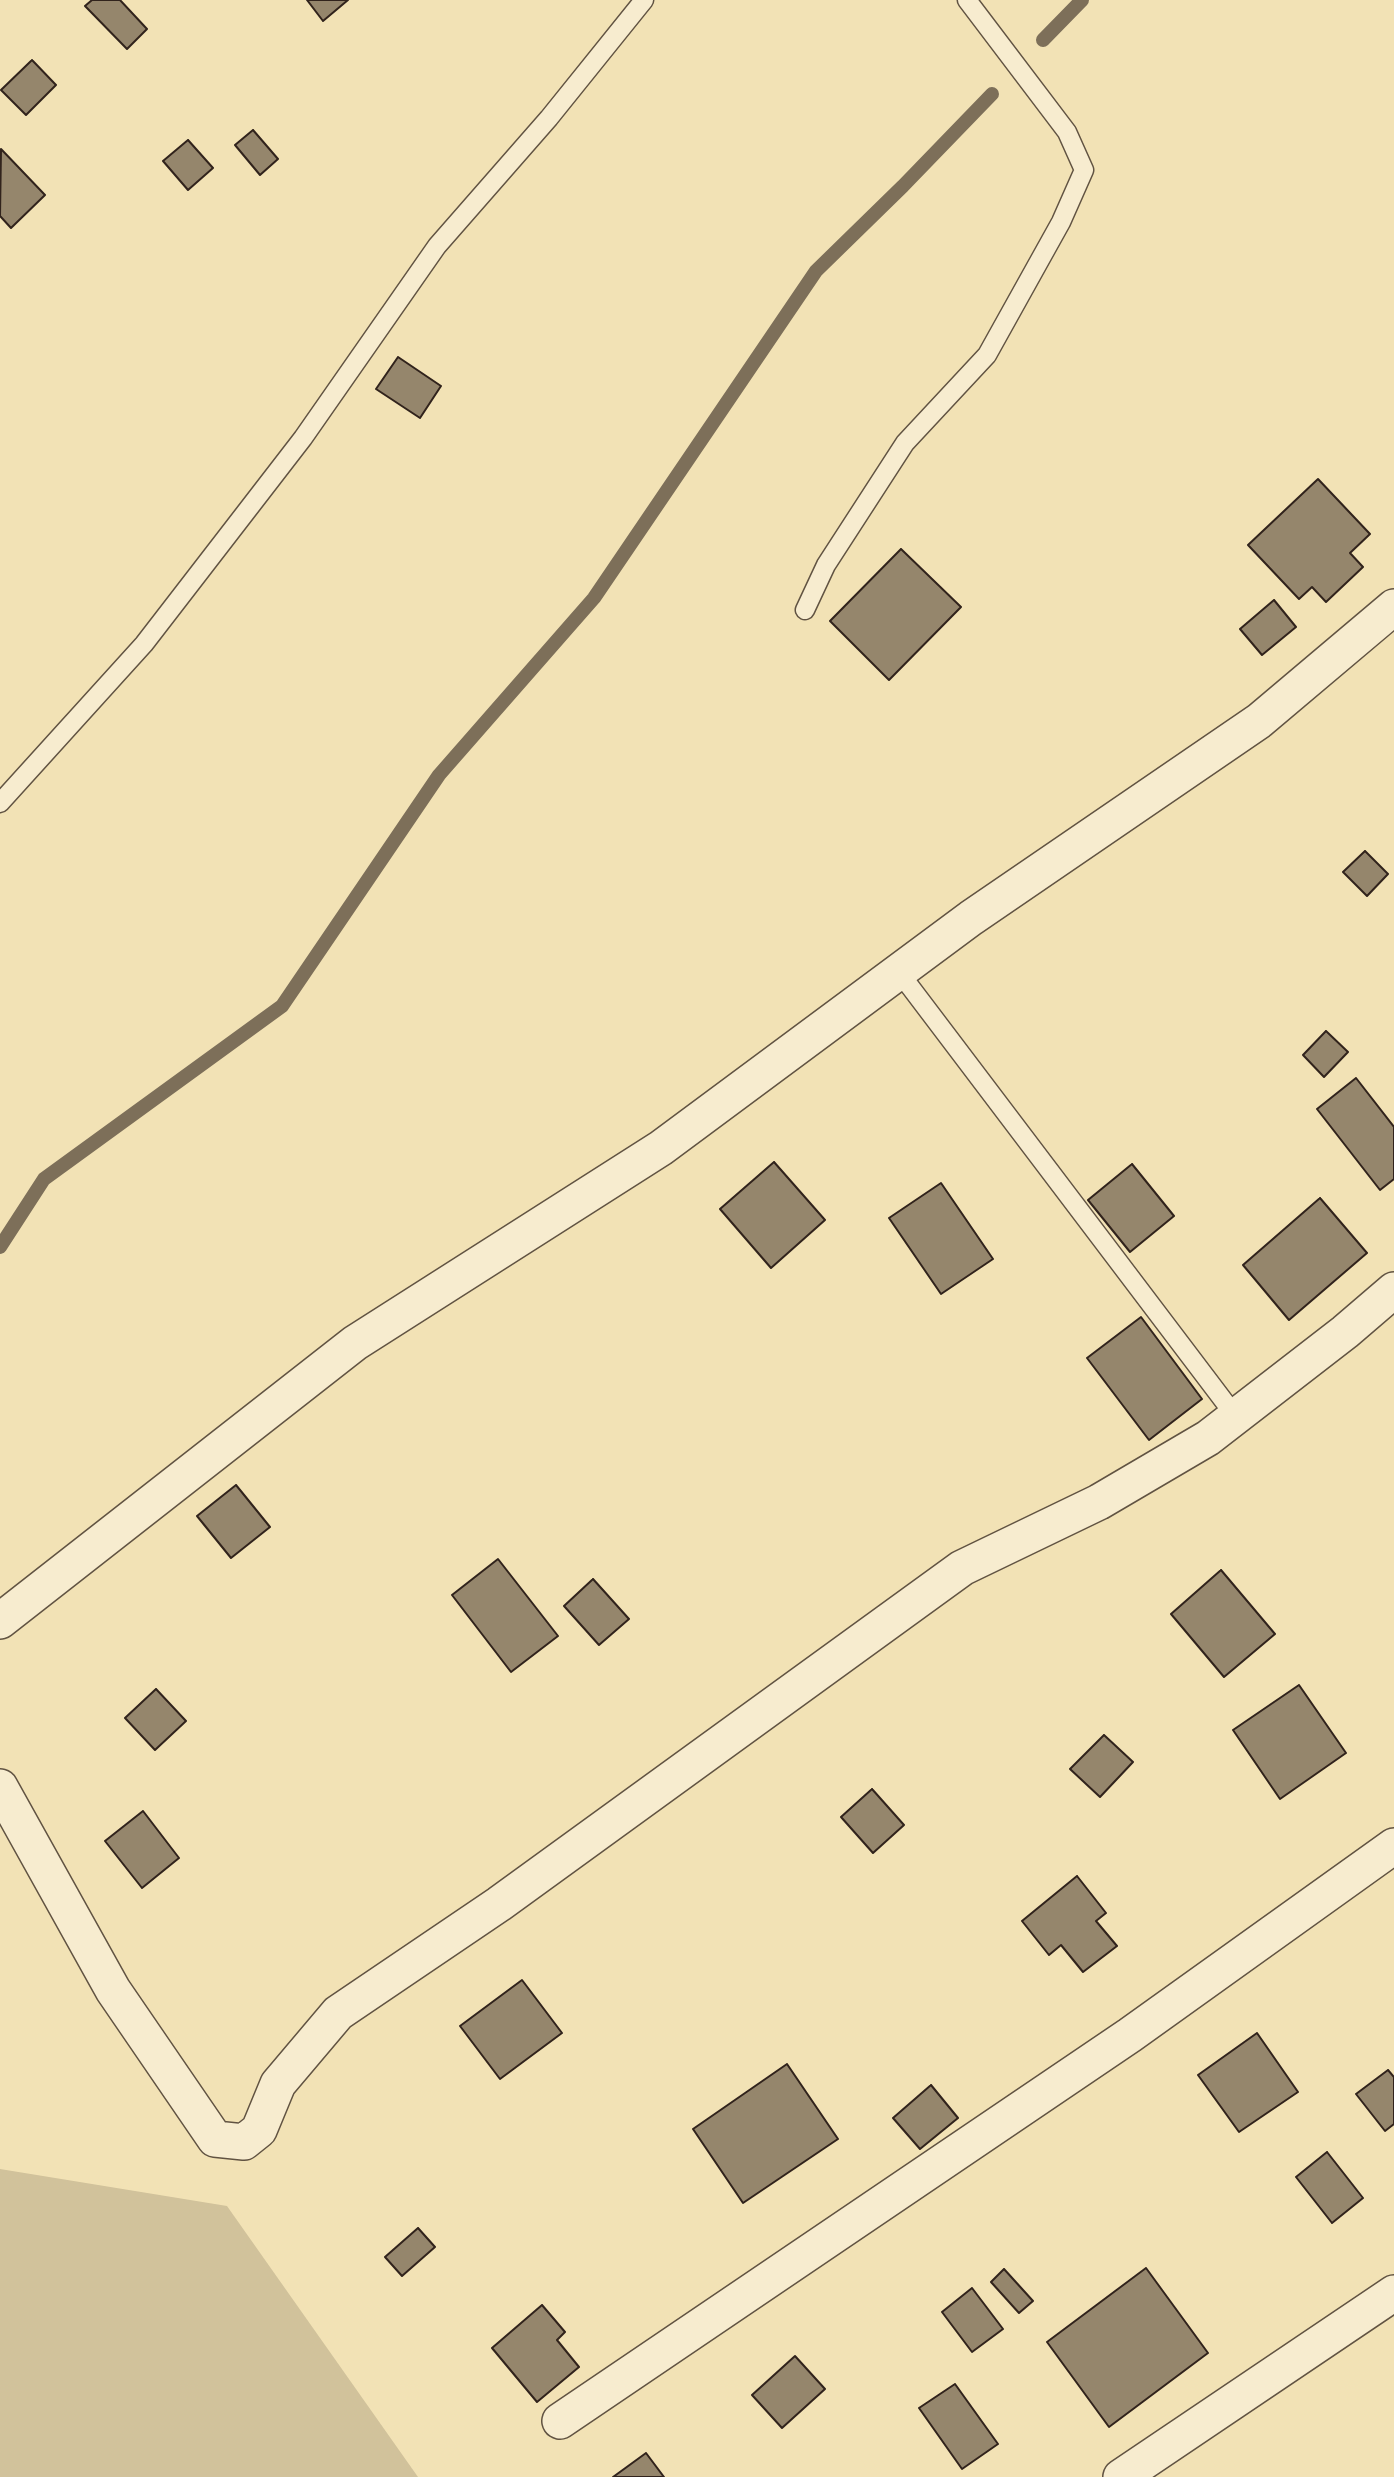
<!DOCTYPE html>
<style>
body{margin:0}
canvas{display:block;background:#f2e2b5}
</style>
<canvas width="1394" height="2477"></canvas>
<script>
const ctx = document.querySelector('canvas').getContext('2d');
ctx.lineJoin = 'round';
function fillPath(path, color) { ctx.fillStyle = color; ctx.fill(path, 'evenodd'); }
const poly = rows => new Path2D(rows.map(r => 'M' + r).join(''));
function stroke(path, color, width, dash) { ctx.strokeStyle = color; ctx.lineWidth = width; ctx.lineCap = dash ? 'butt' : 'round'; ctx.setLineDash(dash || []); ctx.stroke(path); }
fillPath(poly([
 [0,2169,227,2206,418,2477,0,2477]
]), '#d1c29b');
stroke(poly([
 [1043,40,1082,0],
 [0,1247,44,1179,282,1006,439,775,594,598,816,271,903,186,992,94]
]), '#7d6f59', 14);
const building = poly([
 [92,0,120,0,147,29,127,49,85,6,92,0],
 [307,0,348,0,323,21,307,0],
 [32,60,56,85,26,115,1,90,32,60],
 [253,130,278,159,260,175,235,145,253,130],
 [188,140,213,168,188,190,163,161,188,140],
 [1,149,45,195,11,228,0,216,1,149],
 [398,357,441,386,420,418,376,389,398,357],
 [1318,479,1370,534,1350,553,1363,567,1326,602,1312,587,1299,599,1248,545,1318,479],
 [901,549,961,607,889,680,830,621,901,549],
 [1274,600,1296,627,1262,655,1240,629,1274,600],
 [1365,851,1388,874,1367,896,1343,872,1365,851],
 [1326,1031,1348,1052,1324,1077,1303,1055,1326,1031],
 [1356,1078,1394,1127,1394,1179,1380,1190,1317,1109,1356,1078],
 [774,1162,825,1220,771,1268,720,1209,774,1162],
 [1132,1164,1174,1216,1130,1252,1088,1200,1132,1164],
 [941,1183,993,1259,941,1294,889,1218,941,1183],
 [1320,1198,1367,1253,1289,1320,1243,1265,1320,1198],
 [1141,1317,1202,1399,1149,1440,1087,1358,1141,1317],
 [236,1485,270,1527,231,1558,197,1516,236,1485],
 [498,1559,558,1636,511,1672,452,1595,498,1559],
 [1221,1570,1275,1634,1224,1677,1171,1614,1221,1570],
 [593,1579,629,1619,599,1645,564,1606,593,1579],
 [1299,1685,1346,1753,1280,1799,1233,1730,1299,1685],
 [156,1689,186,1721,155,1750,125,1718,156,1689],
 [1104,1735,1133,1762,1100,1797,1070,1769,1104,1735],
 [872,1789,904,1825,873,1853,841,1817,872,1789],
 [143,1811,179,1858,142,1888,105,1841,143,1811],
 [1077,1876,1106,1913,1096,1921,1117,1946,1083,1972,1061,1945,1049,1955,1022,1921,1077,1876],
 [522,1980,562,2033,500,2079,460,2026,522,1980],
 [1257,2033,1298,2092,1239,2132,1198,2075,1257,2033],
 [787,2064,838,2139,743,2203,693,2129,787,2064],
 [1388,2070,1394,2077,1394,2124,1385,2131,1356,2094,1388,2070],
 [931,2085,958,2118,920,2149,893,2118,931,2085],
 [1327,2152,1363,2198,1332,2223,1296,2177,1327,2152],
 [418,2228,435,2247,402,2276,385,2257,418,2228],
 [1146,2268,1208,2353,1109,2427,1047,2342,1146,2268],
 [1004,2269,1033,2301,1019,2313,991,2282,1004,2269],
 [972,2288,1003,2329,972,2352,942,2312,972,2288],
 [542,2305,565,2332,557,2340,579,2367,537,2402,492,2348,542,2305],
 [795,2356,825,2389,782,2428,752,2395,795,2356],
 [955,2384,998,2444,962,2469,919,2408,955,2384],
 [646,2453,664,2477,613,2477,646,2453]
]);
fillPath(building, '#95866c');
stroke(building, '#31231c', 2);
const lane = poly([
 [805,610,826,565,905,443,987,355,1061,222,1084,170,1067,132,967,0],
 [0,803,144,644,303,438,437,246,549,118,644,0],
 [899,972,1236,1417]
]);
const street = poly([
 [0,1621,355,1343,661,1148,971,918,1259,721,1394,607],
 [0,1787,113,1990,215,2139,244,2142,259,2130,278,2084,338,2013,499,1904,962,1568,1099,1502,1208,1438,1345,1332,1394,1290],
 [560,2421,1130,2035,1394,1846],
 [1121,2477,1394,2293]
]);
stroke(lane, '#615342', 21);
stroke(street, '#615342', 38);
stroke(lane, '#f7eccf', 18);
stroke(street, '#f7eccf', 35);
</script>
